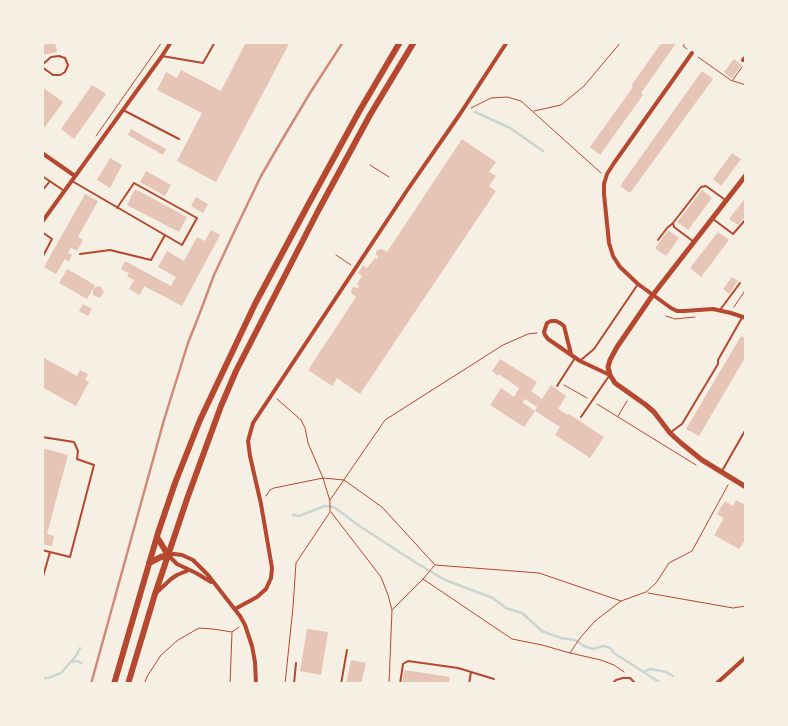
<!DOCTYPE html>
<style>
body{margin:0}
#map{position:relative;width:788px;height:726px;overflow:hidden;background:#f6efe4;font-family:Karla,sans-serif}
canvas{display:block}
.frame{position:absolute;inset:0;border:44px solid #f6efe4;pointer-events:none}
</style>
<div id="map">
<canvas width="788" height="726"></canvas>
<div class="frame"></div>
</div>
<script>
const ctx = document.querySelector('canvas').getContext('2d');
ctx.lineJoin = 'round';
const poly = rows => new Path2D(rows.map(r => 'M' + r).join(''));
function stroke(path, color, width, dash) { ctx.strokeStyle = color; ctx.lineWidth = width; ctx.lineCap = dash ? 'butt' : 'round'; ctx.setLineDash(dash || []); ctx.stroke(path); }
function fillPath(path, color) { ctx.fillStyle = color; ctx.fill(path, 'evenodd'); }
stroke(poly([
 [475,112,510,128,543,151],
 [293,515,299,516,325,506,334,507,358,525,418,564,445,580,493,598,506,608,522,613,542,631,561,638,575,640,584,646,593,649,603,646,610,648,614,653,659,682],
 [73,662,78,661,81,663],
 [644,672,650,669,666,672,673,676],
 [42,678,48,678,61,673,76,656,80,648]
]), '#c9d6d2', 2.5);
fillPath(poly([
 [246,42,290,42,216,182,177,161,202,113,157,90,166,72,177,78,181,70,221,91],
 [662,42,677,42,641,93,643,95,600,155,590,147,633,87,631,86],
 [55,43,57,52,42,55,42,45],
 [734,59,742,65,732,78,724,72],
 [702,71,713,79,630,193,620,186],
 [92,85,106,94,74,139,61,129],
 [42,87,63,102,42,131],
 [131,129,166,149,163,155,128,135],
 [462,139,496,162,489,172,496,176,489,186,496,191,360,394,337,378,332,386,308,370,356,297,352,294,351,291,353,287,358,288,359,286,357,284,362,276,358,273,363,265,367,268,375,258,377,259,378,257,376,254,376,252,378,250,382,249,387,252],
 [732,153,741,159,721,186,713,179],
 [110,158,122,165,110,188,97,180],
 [146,171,171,185,165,196,140,182],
 [135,189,187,217,179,232,127,205],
 [702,190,712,198,688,230,677,222],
 [85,194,98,201,78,237,83,240,77,251,71,248,68,253,72,255,69,262,65,259,56,274,44,267],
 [196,197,208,204,203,213,191,206],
 [746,197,746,215,738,225,729,219],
 [211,230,220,235,182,306,144,286,140,295,129,289,134,280,127,276,129,273,121,269,125,261,171,286,176,277,158,267,167,251,184,261,197,237,205,241],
 [668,230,679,238,666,256,655,248],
 [718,232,729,240,701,277,690,268],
 [67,269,95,285,87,299,59,283],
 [732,277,738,281,729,294,723,289],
 [100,286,104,292,100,298,93,295,93,288],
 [83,304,92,309,88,316,79,311],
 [741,336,746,339,746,356,699,436,686,429],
 [42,357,77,376,80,370,88,374,85,380,89,382,76,406,42,387],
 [500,359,537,382,531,391,542,399,551,385,566,396,558,409,568,415,569,414,604,437,590,458,555,435,560,427,535,411,537,407,525,399,522,402,535,411,524,427,490,405,501,388,514,397,519,388,499,374,498,376,492,371],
 [42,448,68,455,47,534,54,536,52,546,42,544],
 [736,500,746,505,746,539,739,549,714,535,724,518,717,514,725,501,733,506],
 [307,629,328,632,321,675,300,671],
 [351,660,366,663,361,684,346,684],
 [404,670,450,677,449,684,402,684]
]), '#e6c5b7');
stroke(poly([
 [686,42,683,46,687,49],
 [698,57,732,81,742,67],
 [733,81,743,84,746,86],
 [471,108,491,98,507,97,521,101,601,173],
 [534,111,561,105,584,86,621,42],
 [96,136,162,42],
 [370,165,389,177],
 [336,255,351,265],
 [734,307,746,289],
 [666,316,675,319,695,317],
 [564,385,587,398],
 [277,399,301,420,305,428,308,443,323,478,330,501,330,512,296,563,293,607,285,684],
 [597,404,696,465],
 [618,416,627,401],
 [266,496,270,490,274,488,323,478,344,480,382,507,435,565,539,573,621,601],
 [330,500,385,420,503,345,528,334,537,333],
 [331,512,381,577,388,595,392,610,389,684],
 [423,579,512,639,542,645,570,653,601,660,614,665,624,672],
 [648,593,733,608,746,606],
 [392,610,423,579,434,566],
 [570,653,580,638,595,621,621,601,646,592,656,583,669,563,692,551,728,485],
 [144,684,148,675,161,655,178,640,199,628,213,629,232,632,239,627],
 [230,684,232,633]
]), '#b5482f', 1);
stroke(poly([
 [484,43,488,42],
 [162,56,203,63,215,42],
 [42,65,51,57,59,56,65,58,68,65,65,72,60,75,53,75,42,67],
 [123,110,179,139],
 [42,176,63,190],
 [72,181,182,245,197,218,134,183,117,208],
 [42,191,50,181],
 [713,219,733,234,746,219],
 [42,232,52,239,42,258],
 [658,240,667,228,673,223],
 [694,242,674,227,673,223,701,187,706,186,724,199],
 [80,254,110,250,151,260,165,235],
 [720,310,740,283],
 [581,360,594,349,638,284],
 [557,386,575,358],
 [581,417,609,376],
 [671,432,682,424,718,364,718,360,743,316],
 [42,437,74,442,78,451,77,459,94,465,70,557,50,552],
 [722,471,746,429],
 [42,550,50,552,42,580],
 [294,684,296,663],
 [341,684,347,650],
 [400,684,403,664,408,661,458,668,494,679],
 [469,684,471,672],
 [612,684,616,680,623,678,630,678,636,684]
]), '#b5482f', 2);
stroke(poly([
 [692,53,614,163,607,174,604,184,604,194,609,243,613,256,620,267,638,284,671,308,677,311,684,311,713,309,731,313,746,318],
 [743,60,746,57],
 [42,153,75,176],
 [42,222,162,56,171,42],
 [571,354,564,326,560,323,556,321,551,321,547,323,544,332,545,335,548,339,580,361,610,375],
 [168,555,174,554,182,555,193,560,208,575,240,616,245,625,252,646,255,662,256,684],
 [168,555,177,564,196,573,211,582],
 [156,593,171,579,177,575,189,570],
 [235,609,257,597,266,589,271,578,272,568,261,504,250,456,248,441,253,423,408,189,460,114,507,42],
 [716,684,746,657]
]), '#b5482f', 4);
stroke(poly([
 [746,175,652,296,617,347,610,360,608,367,610,375,615,383,646,405,654,412,670,433,681,443,702,460,746,487]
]), '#b5482f', 5);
stroke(poly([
 [157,537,168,555],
 [149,563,161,557,168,555],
 [114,684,158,533,175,483,200,420,255,304,308,205,360,110,400,42],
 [128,684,155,594,187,499,221,406,236,371,318,211,370,115,414,42]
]), '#b5482f', 6);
stroke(poly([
 [91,684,164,420,188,343,201,310,214,275,236,228,261,176,279,145,310,93,343,42]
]), '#cf8b77', 2.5);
</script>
